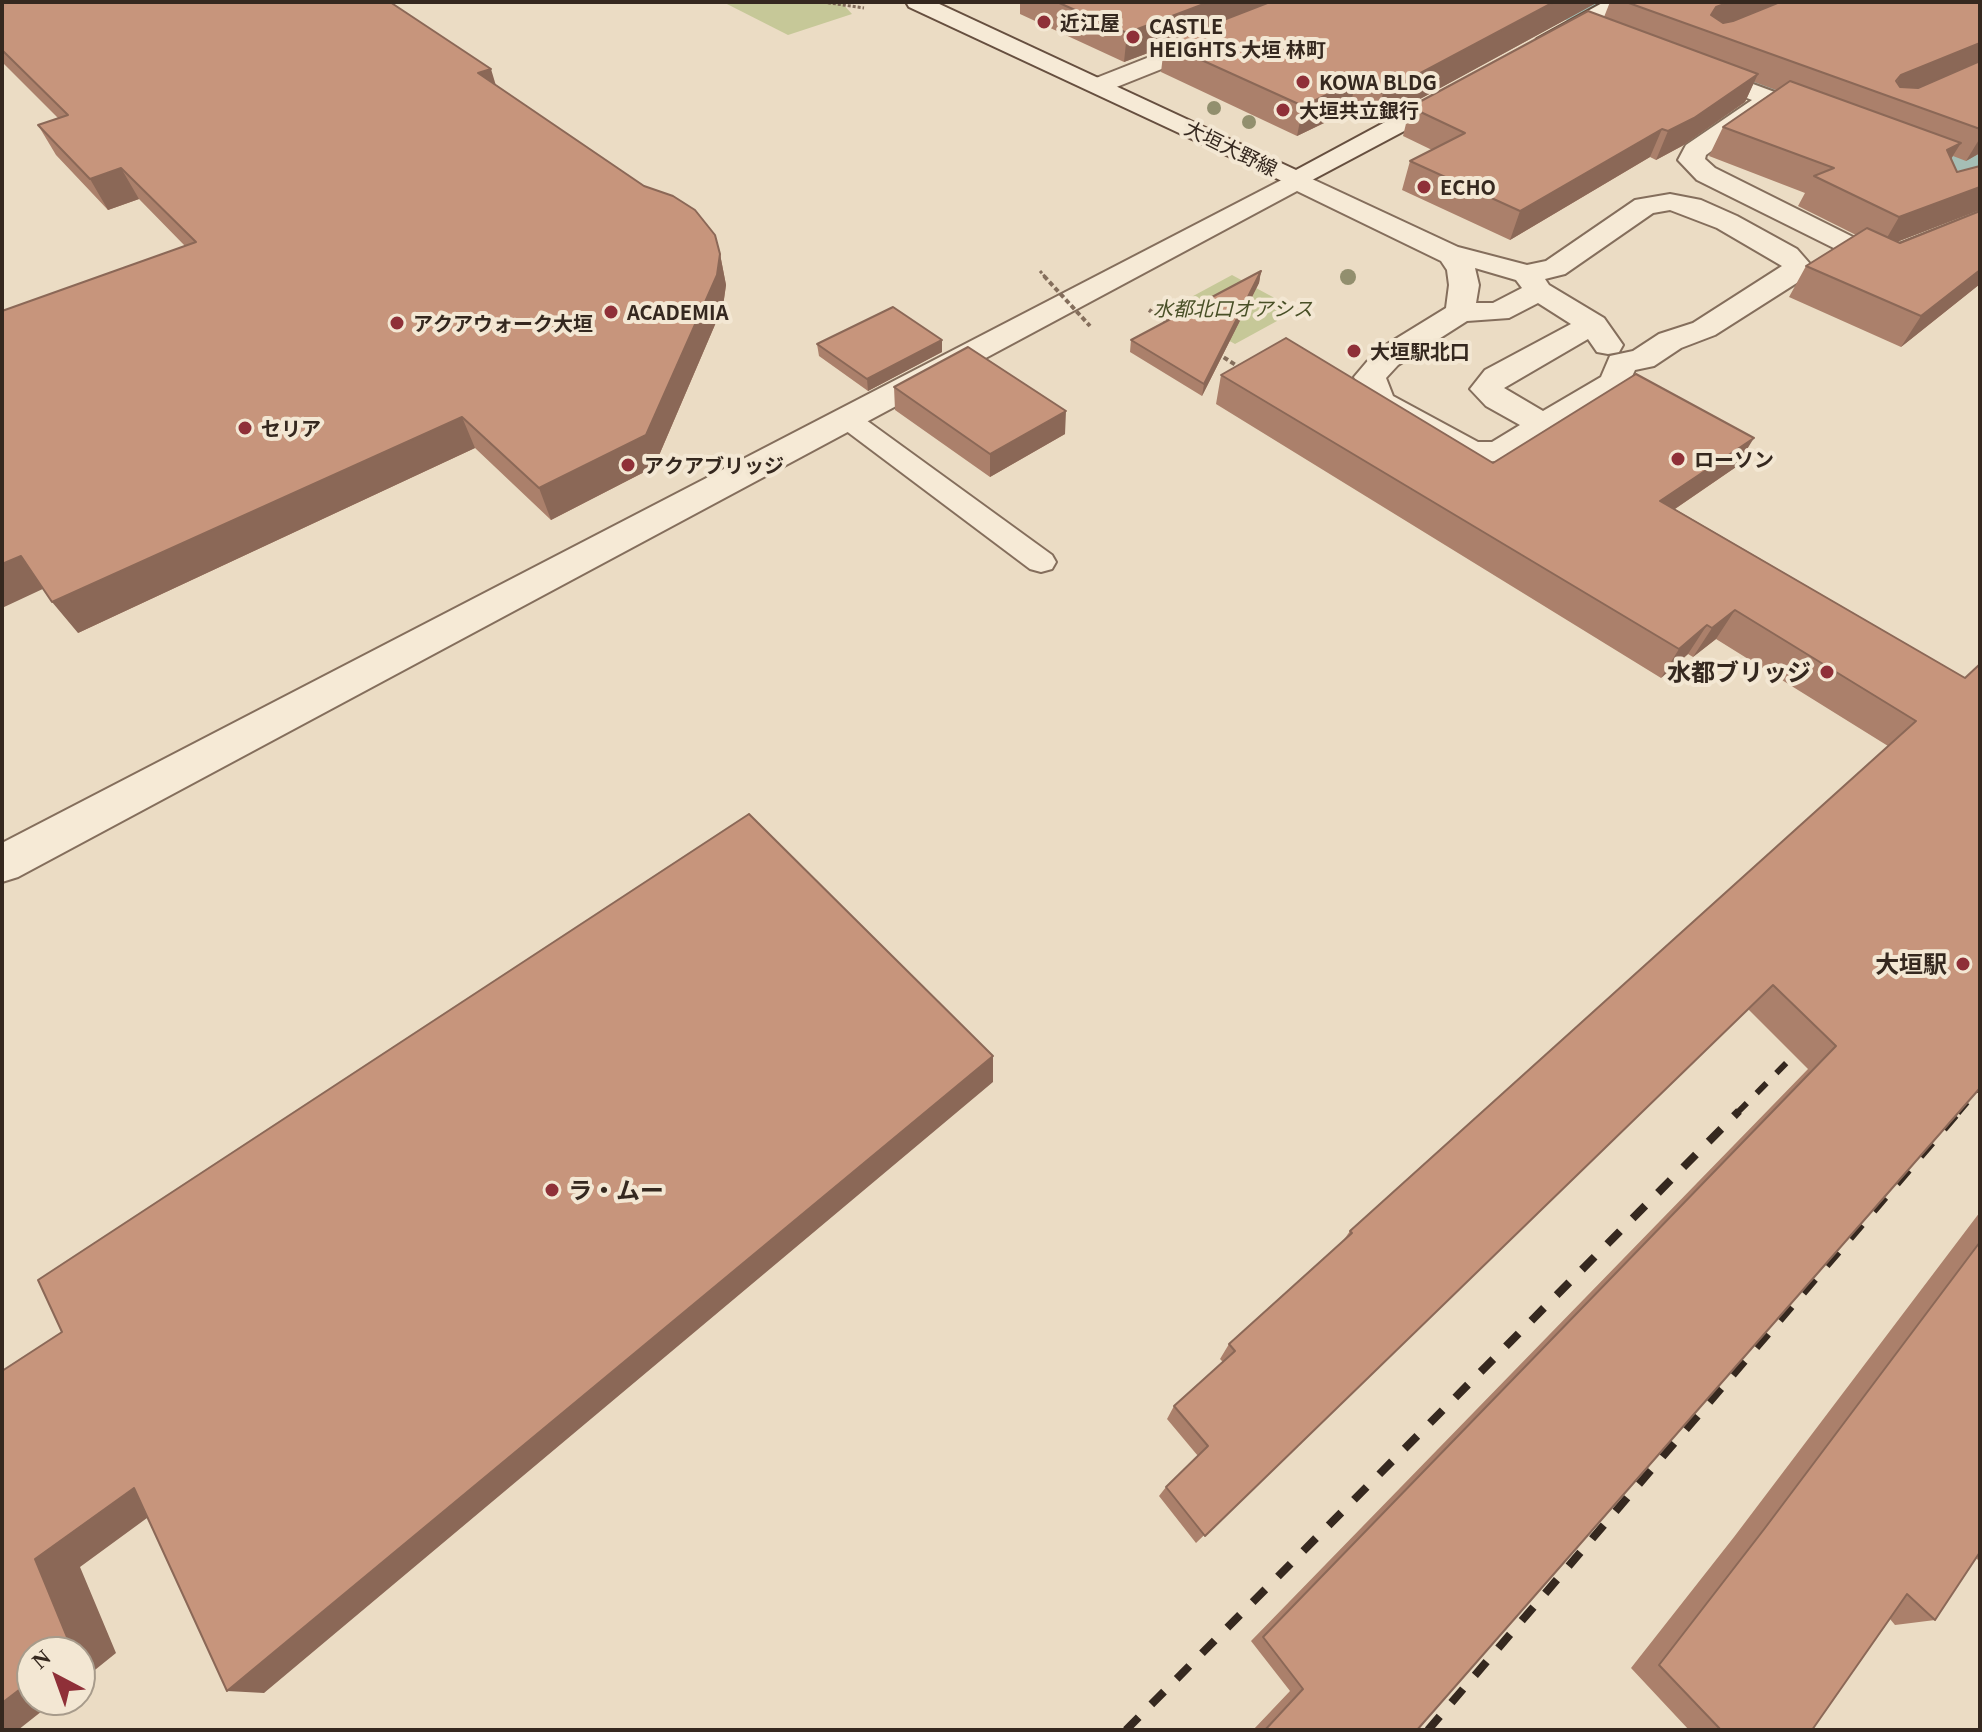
<!DOCTYPE html>
<meta charset="utf-8">
<style>
body{margin:0}
#map{position:relative;width:1982px;height:1732px;overflow:hidden;background:#ebdcc4;font-family:Georgia,serif}
canvas{display:block}
.frame{position:absolute;inset:0;border:4px solid #35281f;pointer-events:none}
.north{position:absolute;left:16px;top:1636px;width:80px;height:80px;box-sizing:border-box;background:#f3e7d3;border:2px solid #a79b8b;border-radius:50%;rotate:319deg;font-size:22px;font-weight:700;line-height:32px;text-align:center;color:#35281f}
.north::after{content:'';display:block;margin:auto;width:28px;height:36px;background:#8f3038;clip-path:polygon(50% 0,100% 100%,50% 72%,0 100%)}
</style>
<div id="map">
<canvas width="1982" height="1732"></canvas>
<div class="frame"></div>
<div class="north">N</div>
</div>
<script>
const ctx = document.querySelector('canvas').getContext('2d');
ctx.lineJoin = 'round';
function fillPath(path, color) { ctx.fillStyle = color; ctx.fill(path, 'evenodd'); }
const poly = rows => new Path2D(rows.map(r => 'M' + r).join(''));
function stroke(path, color, width, dash) { ctx.strokeStyle = color; ctx.lineWidth = width; ctx.lineCap = dash ? 'butt' : 'round'; ctx.setLineDash(dash || []); ctx.stroke(path); }
function label(font, color, halo, rows, align = 'center') {
  ctx.font = font + ' Georgia,"Noto Sans JP",serif'; ctx.lineWidth = 8; ctx.setLineDash([]); ctx.textBaseline = 'middle'; ctx.strokeStyle = halo; ctx.fillStyle = color; for (const [text, x, y, turn = 0] of rows) {
    ctx.save(); ctx.translate(x, y); ctx.rotate((+turn || 0) * Math.PI / 180); ctx.textAlign = isNaN(turn) ? turn : align; if (halo) ctx.strokeText(text, 0, 0); ctx.fillText(text, 0, 0); ctx.restore();
  }
}
fillPath(poly([
 [723,2,841,2,852,14,788,35],
 [1232,275,1282,302,1277,321,1235,344,1171,308]
]), '#c6c898');
fillPath(poly([
 [1542,2,1625,2,1980,133,1980,176,1956,170,1550,14,1542,2]
]), '#a5beb5');
const service = poly([
 [846,410,855,412,1052,555,1056,562,1052,569,1041,572,1030,569,837,424,833,418,837,412,846,410]
]);
const minor = poly([
 [1289,2,1320,2,1317,7,1109,90,1100,92,1091,90,1088,85,1091,80,1289,2],
 [1696,63,1780,94,1783,99,1706,155,1705,159,1715,168,1881,251,1980,212,1980,230,1880,271,1697,180,1678,160,1686,145,1752,100,1687,75,1684,70,1687,65,1696,63],
 [1297,172,1458,247,1527,265,1546,261,1635,200,1670,194,1701,200,1737,216,1797,249,1811,265,1803,279,1715,335,1681,348,1654,366,1635,370,1626,389,1511,459,1472,464,1460,460,1368,408,1354,377,1376,351,1446,308,1449,285,1447,270,1441,261,1297,191,18,877,2,882,2,843,1297,172],
 [1670,210,1717,228,1782,266,1693,323,1659,334,1633,351,1610,356,1601,377,1543,411,1504,388,1588,339,1597,352,1608,354,1619,352,1623,345,1604,318,1549,285,1545,279,1565,274,1653,213,1670,210],
 [1475,268,1516,280,1522,288,1493,303,1476,303,1479,285,1475,268],
 [1538,303,1571,324,1485,370,1470,389,1486,406,1520,425,1492,442,1478,442,1393,396,1386,378,1398,365,1467,321,1509,318,1538,303]
]);
const secondary = poly([
 [906,2,935,2,1296,170,1452,86,1470,86,1473,91,1470,96,1297,188,909,7,906,2],
 [1604,2,1632,2,1629,7,1553,49,1537,49,1533,44,1537,39,1604,2]
]);
stroke(service, '#846e5c', 4);
stroke(minor, '#846e5c', 4);
stroke(secondary, '#664f3f', 4);
stroke(poly([
 [823,2,864,8]
]), '#846e5c', 3, [3, 2]);
stroke(poly([
 [1149,310,1171,324],
 [1217,353,1242,369]
]), '#846e5c', 4, [5, 3]);
fillPath(service, '#f6ead6');
fillPath(minor, '#f6ead6');
fillPath(secondary, '#f6ead6');
stroke(poly([
 [1737,1113,1810,1039],
 [1958,1113,1980,1087]
]), '#35281f', 6, [14, 14]);
stroke(poly([
 [1126,1730,1739,1111],
 [1428,1730,1959,1111]
]), '#35281f', 8, [18, 18]);
stroke(poly([
 [1040,271,1046,278]
]), '#846e5c', 3, [3, 2]);
stroke(poly([
 [1044,276,1090,326]
]), '#846e5c', 4, [5, 3]);
ctx.fillStyle = '#928f6e';
for (const [x, y, r] of [
 [1214,108,7],
 [1249,122,7],
 [1348,277,8]
]) { ctx.beginPath(); ctx.arc(x, y, r, 0, 2 * Math.PI); ctx.fill(); }
fillPath(poly([
 [2,2,496,85,720,254,726,285,723,306,654,467,551,520,475,448,78,633,185,246,139,199,108,210,56,155,38,125,58,118,2,62],
 [1020,2,1598,2,1376,123,1349,111,1297,136,1161,72,1164,47,1124,62,1020,14],
 [1610,2,1980,2,1980,153,1966,161,1953,156,1951,159,1957,172,1980,166,1980,210,1897,242,1980,284,1901,347,1789,297,1806,266,1856,235,1798,206,1805,193,1709,156,1723,127,1776,90,1754,82,1745,102,1682,146,1656,160,1650,157,1510,240,1402,190,1410,161,1432,150,1403,136,1410,107,1604,17],
 [1261,271,1259,283,1202,396,1130,352,1131,340],
 [942,340,942,352,868,391,819,356,817,344],
 [1221,375,1493,463,1736,467,1675,509,1965,678,1980,1088,1417,1730,1253,1730,1290,1691,1251,1641,1808,1069,1748,1009,1196,1543,1159,1496,1166,1487,1198,1456,1167,1419,1174,1406,1223,1362,1220,1359,1229,1344,1343,1241,1350,1231,1888,746,1716,639,1693,657,1688,654,1661,678,1216,404],
 [894,387,1065,434,990,477,895,410],
 [1980,1212,1980,1562,1976,1558,1935,1620,1895,1625,1890,1619,1812,1730,1689,1730,1631,1668,1734,1537]
]), '#ab806b');
fillPath(poly([
 [1209,2,1281,2,1164,43,1164,47,1124,62,1127,33],
 [1554,2,1598,2,1376,123,1383,93],
 [1730,2,1789,2,1712,33,1711,15,1716,7],
 [1980,43,1980,65,1897,99,1889,96,1901,75],
 [491,69,500,99,478,73],
 [1758,74,1745,102,1682,146,1656,160,1668,131],
 [1356,81,1349,111,1297,136,1303,106],
 [1662,129,1650,157,1510,240,1520,211],
 [1980,138,1980,153,1966,161],
 [1961,143,1942,173,1947,150],
 [121,168,139,199,108,210,90,179],
 [1980,187,1980,210,1881,248,1899,217],
 [720,254,726,285,723,306,654,467,551,520,539,488],
 [1980,270,1980,284,1901,347,1921,316],
 [1261,271,1259,283,1202,396,1204,384],
 [942,340,942,352,868,391,867,379],
 [1066,411,1065,434,990,477,990,454],
 [462,417,475,448,78,633,52,602],
 [1754,438,1736,467,1644,530,1660,501],
 [21,556,47,587,2,608,2,564],
 [1735,610,1716,639,1693,657,1712,628],
 [1707,625,1688,654,1661,678,1679,649],
 [993,1056,993,1082,264,1693,227,1691],
 [134,1488,173,1499,80,1567,116,1653,80,1682,80,1652,68,1652,35,1559],
 [32,1680,32,1700,56,1700,18,1730,2,1730,2,1703]
]), '#8b6857');
const building = poly([
 [2,2,390,2,491,69,478,73,644,186,673,196,695,210,715,235,720,254,717,275,646,435,539,488,462,417,52,602,21,556,2,564,2,311,196,242,121,168,90,179,38,125,68,115,2,50,2,2],
 [1057,2,1209,2,1127,33,1057,2],
 [1270,2,1554,2,1383,93,1356,81,1303,106,1164,43,1270,2],
 [1626,2,1730,2,1716,7,1711,15,1723,23,1733,21,1780,2,1980,2,1980,43,1901,75,1896,81,1900,87,1918,88,1980,61,1980,129,1626,2],
 [1588,11,1758,74,1694,118,1668,131,1662,129,1520,211,1410,161,1465,133,1410,107,1588,11],
 [1790,81,1961,143,1947,150,1957,172,1980,166,1980,187,1899,217,1814,176,1834,168,1723,127,1790,81],
 [1980,211,1980,270,1921,316,1806,266,1867,228,1900,243,1980,211],
 [1261,271,1204,384,1131,340,1261,271],
 [893,307,942,340,867,379,817,344,893,307],
 [1286,338,1493,463,1636,374,1754,438,1660,501,1965,678,1980,664,1980,1088,1417,1730,1265,1730,1303,1689,1263,1637,1836,1046,1773,985,1205,1536,1166,1487,1208,1446,1174,1406,1235,1351,1229,1344,1352,1233,1350,1231,1916,721,1735,610,1712,628,1707,625,1679,649,1221,375,1286,338],
 [968,347,1066,411,990,454,894,387,968,347],
 [749,814,993,1056,227,1691,134,1488,35,1559,72,1649,68,1652,32,1652,32,1680,2,1703,2,1371,62,1332,38,1280,749,814],
 [1980,1242,1980,1552,1935,1620,1907,1594,1812,1730,1721,1730,1659,1665,1765,1528,1980,1242]
]);
fillPath(building, '#c7957c');
stroke(building, '#8b6857', 2);
for (const [x, y, r, color] of [
 [1044,22,8,"#8f3038"],
 [1133,37,8,"#8f3038"],
 [1303,82,8,"#8f3038"],
 [1283,110,8,"#8f3038"],
 [1424,187,8,"#8f3038"],
 [611,312,8,"#8f3038"],
 [397,323,8,"#8f3038"],
 [1354,351,8,"#8f3038"],
 [245,428,8,"#8f3038"],
 [1678,459,8,"#8f3038"],
 [628,465,8,"#8f3038"],
 [1827,672,8,"#8f3038"],
 [1963,964,8,"#8f3038"],
 [552,1190,8,"#8f3038"]
]) { const dot = new Path2D(); dot.arc(x, y, r, 0, 2 * Math.PI); ctx.fillStyle = color; ctx.fill(dot); stroke(dot, '#f3e7d3', 3); }
label('bold 20px', '#35281f', '#f3e7d3', [
 ["近江屋",1060,22],
 ["CASTLE",1149,26],
 ["HEIGHTS 大垣 林町",1149,49],
 ["KOWA BLDG",1319,82],
 ["大垣共立銀行",1299,110],
 ["ECHO",1440,187],
 ["ACADEMIA",627,312],
 ["アクアウォーク大垣",413,323],
 ["大垣駅北口",1370,351],
 ["セリア",261,428],
 ["ローソン",1694,459],
 ["アクアブリッジ",644,465]
], 'left');
label('20px', '#35281f', '#f3e7d3', [
 ["大垣大野線",1231,148,26]
]);
label('italic 20px', '#495027', '#f3e7d3', [
 ["水都北口オアシス",1233,308]
]);
label('bold 24px', '#35281f', '#f3e7d3', [
 ["水都ブリッジ",1811,672],
 ["大垣駅",1947,964],
 ["ラ・ムー",568,1190,"left"]
], 'right');
</script>
